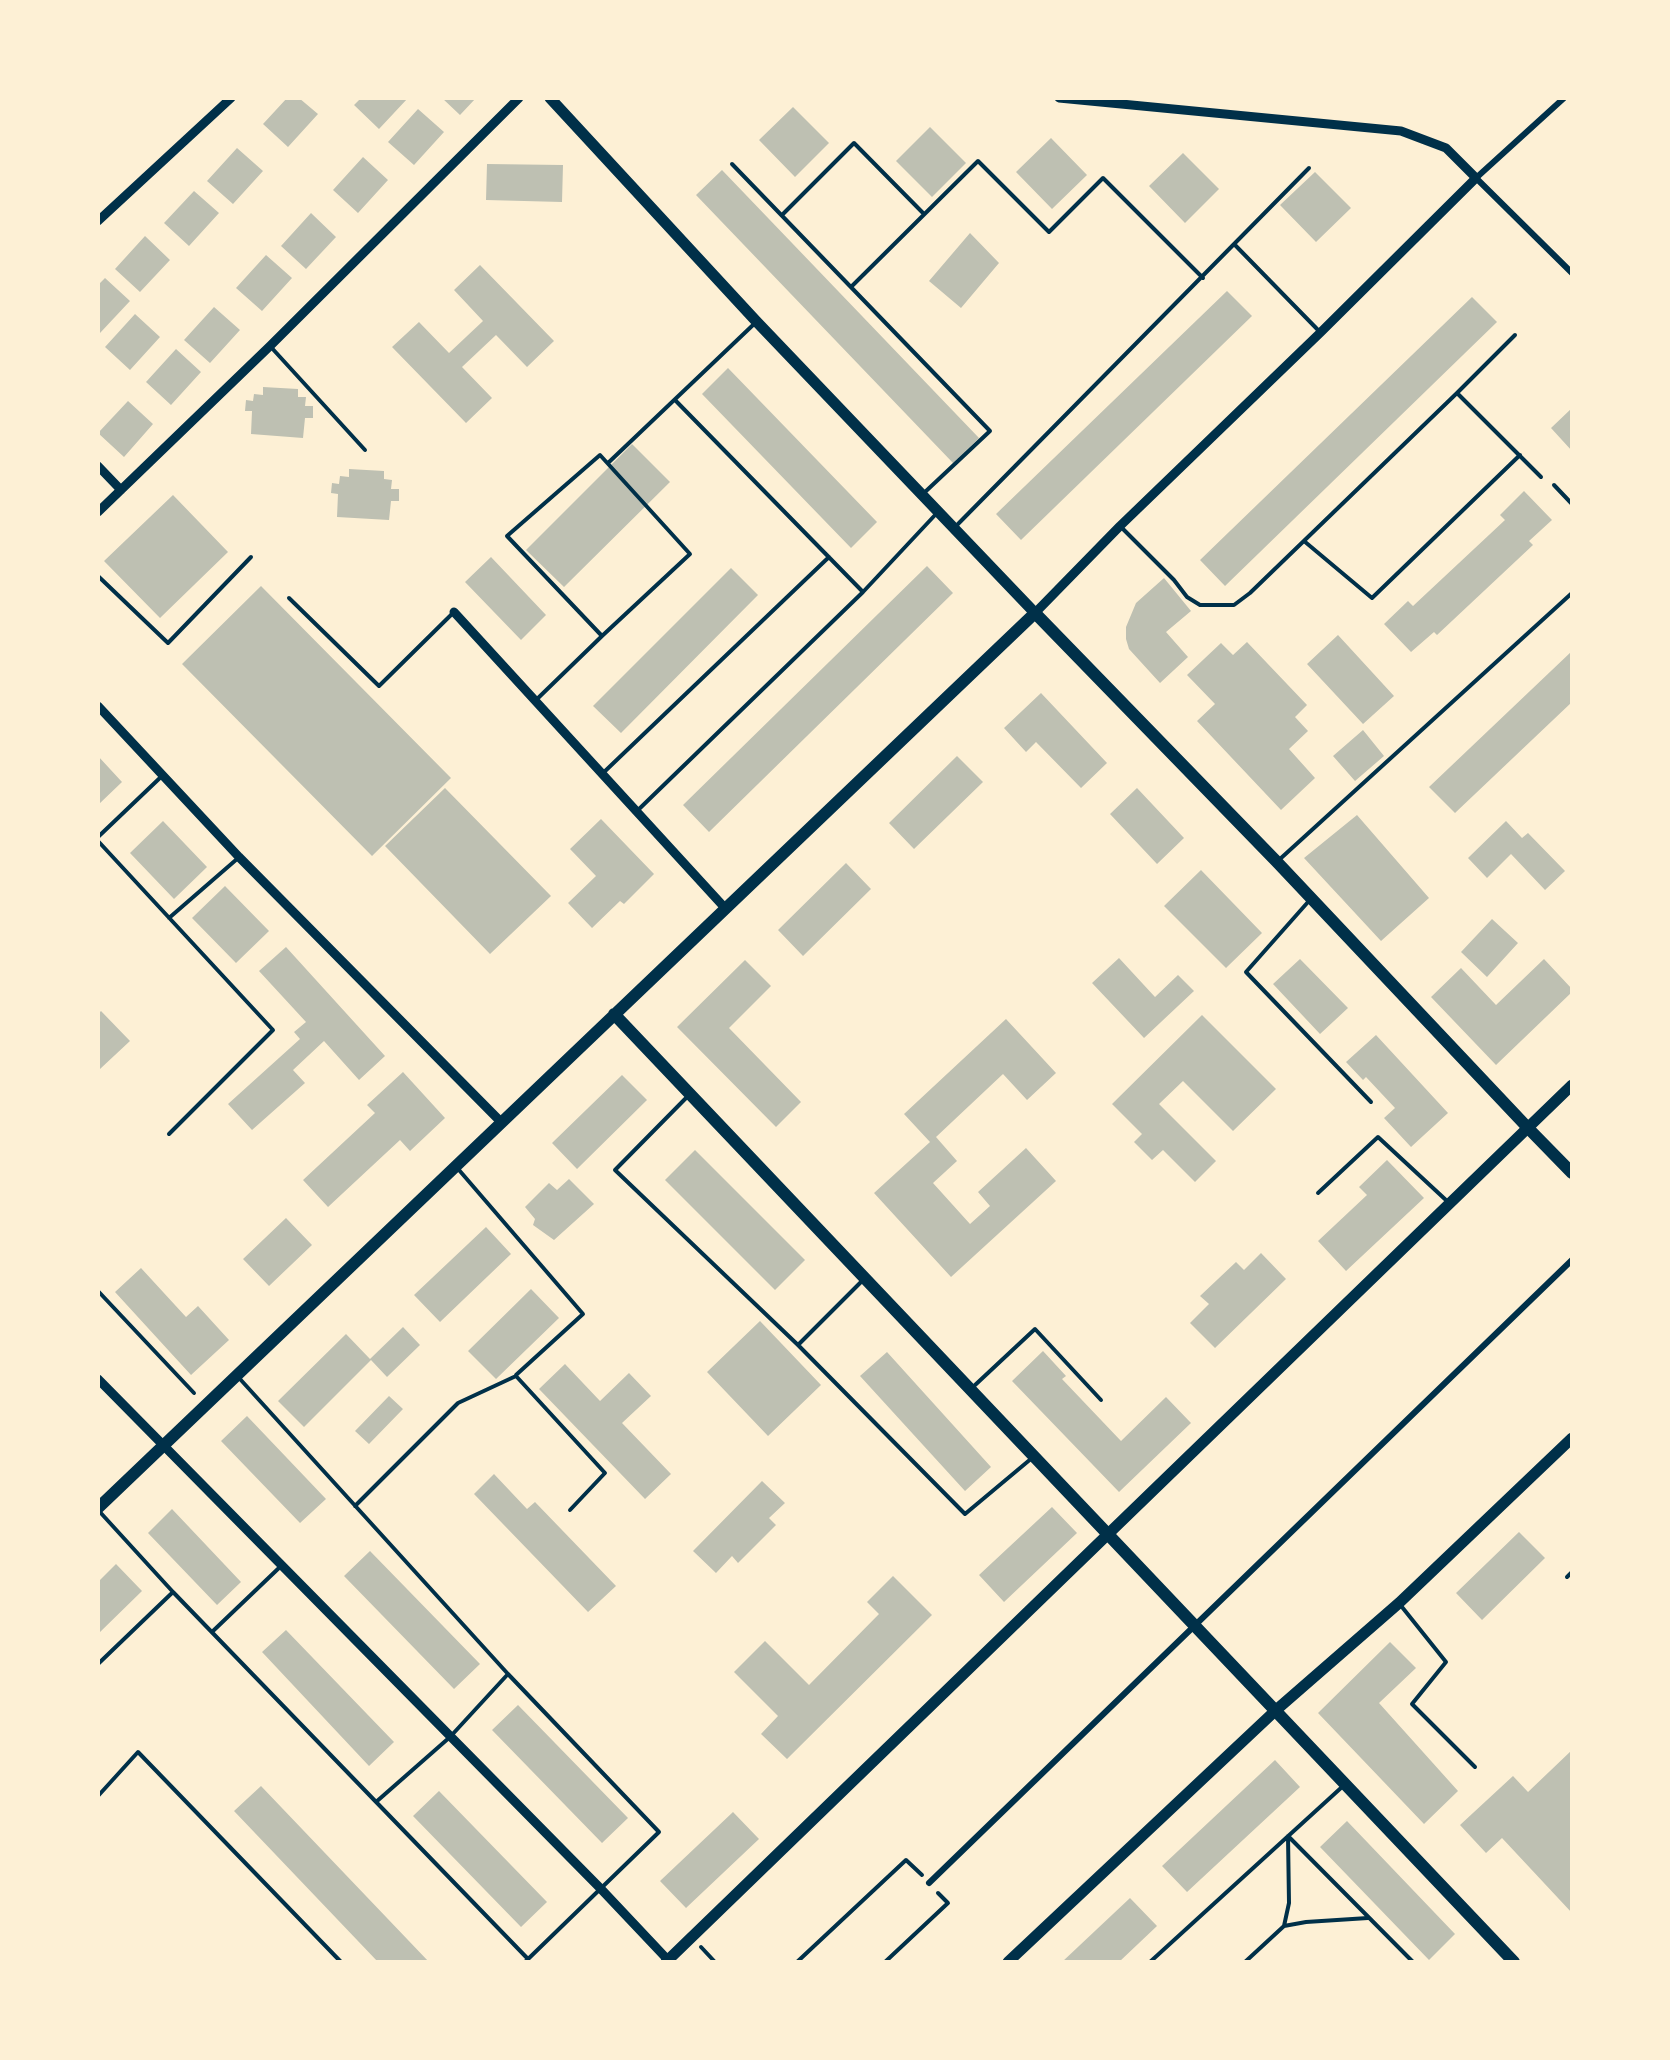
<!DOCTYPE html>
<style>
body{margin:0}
#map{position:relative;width:1670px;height:2060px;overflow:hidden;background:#fdf0d5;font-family:"DejaVu Sans",sans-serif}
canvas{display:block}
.frame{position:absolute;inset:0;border:100px solid #fdf0d5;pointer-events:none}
</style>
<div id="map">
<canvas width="1670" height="2060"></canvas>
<div class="frame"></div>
</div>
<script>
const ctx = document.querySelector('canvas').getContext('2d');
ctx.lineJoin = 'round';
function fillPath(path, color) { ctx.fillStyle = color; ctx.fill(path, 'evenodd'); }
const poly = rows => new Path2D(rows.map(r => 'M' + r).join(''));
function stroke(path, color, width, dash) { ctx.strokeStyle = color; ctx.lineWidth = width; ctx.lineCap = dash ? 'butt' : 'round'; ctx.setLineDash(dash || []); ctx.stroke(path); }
fillPath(poly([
 [287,98,299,98,318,114,288,147,263,124],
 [361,98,408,98,379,129,354,105],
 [442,98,476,98,460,115],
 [793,107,829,143,795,177,759,140],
 [418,109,444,132,414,165,388,142],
 [930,127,966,163,932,197,896,161],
 [1051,138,1087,175,1052,209,1016,172],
 [237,148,263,171,233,204,207,181],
 [1183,153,1219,189,1185,223,1149,186],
 [363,157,388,180,358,213,333,190],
 [487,164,563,165,562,202,486,200],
 [722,170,979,438,953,463,696,195],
 [1315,172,1351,208,1316,242,1280,205],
 [194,191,219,213,189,246,164,223],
 [311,213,336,237,306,269,281,246],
 [970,233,999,263,961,308,929,281],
 [145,236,170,260,140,292,115,269],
 [266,255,292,278,262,311,236,288],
 [480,265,554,341,527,367,496,335,462,367,492,398,466,423,392,347,419,322,449,353,483,321,454,290],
 [105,278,130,301,100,333,98,331,98,285],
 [1227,291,1252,316,1021,540,996,514],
 [1472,297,1497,322,1225,586,1200,560],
 [214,307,240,330,210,363,184,340],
 [135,314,160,337,130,370,105,347],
 [176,349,201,372,171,405,146,382],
 [728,368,877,522,851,548,702,394],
 [263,387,298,389,298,397,306,397,305,406,313,406,313,418,305,418,303,438,251,434,252,411,245,411,246,400,253,401,254,394,263,395],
 [128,401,153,424,124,457,98,433],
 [1572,408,1572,451,1551,428],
 [632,444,670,482,564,587,526,550],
 [349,469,384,471,384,479,392,480,391,489,399,489,399,501,391,501,389,520,337,517,338,494,331,493,332,483,339,484,340,476,349,477],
 [1524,491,1552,520,1529,541,1533,545,1437,635,1434,632,1411,652,1384,624,1408,601,1413,606,1505,520,1500,515],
 [173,495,228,552,160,618,104,561],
 [491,557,546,615,521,640,465,582],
 [927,566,953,593,709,832,683,805],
 [731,568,758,595,621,733,593,706],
 [1164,578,1191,611,1166,632,1188,657,1160,683,1129,649,1126,639,1126,627,1136,603],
 [261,586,451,778,372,856,182,664],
 [1338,635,1394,696,1363,724,1307,664],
 [1247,642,1307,705,1295,717,1308,731,1289,749,1315,778,1281,810,1197,721,1215,704,1187,675,1221,643,1233,655],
 [1572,651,1572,702,1455,813,1429,787],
 [1041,693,1107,763,1081,788,1036,742,1026,752,1004,728],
 [1363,730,1384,756,1355,781,1333,756],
 [98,756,122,782,98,805],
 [957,756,983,782,914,849,889,823],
 [445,788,551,896,490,954,385,846],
 [1137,788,1184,838,1157,864,1110,814],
 [1357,815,1429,898,1381,941,1304,858],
 [601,819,654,874,624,904,620,901,592,928,568,903,596,876,570,849],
 [163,821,207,867,174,899,130,853],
 [1506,821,1522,838,1528,833,1565,871,1545,890,1511,854,1487,878,1468,858],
 [846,863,871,889,803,956,778,930],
 [1201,870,1262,933,1226,968,1164,906],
 [225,886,269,931,236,963,192,918],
 [1492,919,1518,943,1487,977,1461,952],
 [286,947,385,1056,359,1080,324,1041,293,1070,305,1083,252,1130,228,1104,300,1039,294,1032,306,1022,259,971],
 [1119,958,1155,997,1178,975,1194,991,1144,1038,1092,983],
 [1300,959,1348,1008,1320,1034,1273,984],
 [1544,959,1572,989,1572,992,1496,1065,1431,997,1461,968,1496,1005],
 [745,960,771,986,729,1028,801,1102,776,1127,677,1027],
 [101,1011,130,1041,100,1069,98,1066,98,1014],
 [1202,1015,1276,1089,1233,1131,1183,1081,1159,1104,1216,1161,1195,1182,1163,1150,1152,1160,1134,1142,1142,1134,1112,1104],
 [1006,1019,1056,1073,1027,1100,1003,1074,936,1137,957,1161,933,1183,970,1224,990,1206,978,1192,1026,1148,1056,1181,951,1277,874,1193,930,1142,904,1114],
 [1376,1035,1448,1113,1411,1147,1384,1118,1395,1108,1366,1077,1363,1080,1346,1062],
 [403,1072,445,1118,410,1151,400,1140,328,1207,303,1180,375,1113,367,1105],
 [622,1075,647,1100,577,1169,552,1143],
 [695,1150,805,1260,775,1290,665,1180],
 [1387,1160,1424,1198,1346,1271,1318,1241,1367,1195,1359,1187],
 [569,1179,594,1204,554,1240,533,1225,535,1219,525,1207,549,1183,557,1190],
 [286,1218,312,1245,269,1286,243,1259],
 [486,1227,511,1254,440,1322,414,1295],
 [1261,1253,1286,1279,1215,1348,1190,1323,1209,1304,1200,1296,1236,1262,1244,1270],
 [141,1268,186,1317,198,1306,229,1340,191,1375,115,1292],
 [531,1289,559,1318,496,1379,468,1351],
 [760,1321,821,1385,768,1436,707,1372],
 [403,1327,420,1345,387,1377,371,1360,304,1427,278,1401,346,1334,370,1359],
 [1043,1351,1066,1376,1062,1379,1121,1441,1166,1397,1191,1423,1119,1492,1012,1381],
 [887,1352,991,1467,965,1491,860,1376],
 [565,1364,600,1401,629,1373,651,1396,622,1423,671,1474,645,1499,539,1389],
 [389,1396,403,1409,369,1444,355,1431],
 [247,1416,326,1499,300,1523,221,1441],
 [494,1474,527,1509,535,1502,616,1586,588,1612,474,1494],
 [762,1481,785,1503,769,1518,776,1525,738,1563,732,1556,716,1573,693,1551],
 [1052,1507,1077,1533,1004,1602,979,1575],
 [172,1509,241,1582,217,1605,148,1533],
 [1519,1532,1545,1558,1482,1620,1456,1593],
 [370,1551,480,1664,454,1689,344,1576],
 [116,1564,142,1591,98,1634,98,1582],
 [893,1576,932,1615,787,1759,761,1734,778,1716,734,1672,765,1641,809,1685,879,1614,867,1602],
 [286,1630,394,1742,369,1766,262,1652],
 [1390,1642,1416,1668,1379,1703,1458,1791,1424,1824,1318,1713],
 [518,1705,628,1818,602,1843,492,1730],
 [1572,1750,1572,1803,1570,1805,1572,1808,1572,1913,1502,1838,1486,1853,1460,1825,1513,1776,1528,1792],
 [1275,1760,1300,1787,1187,1892,1162,1866],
 [261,1786,429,1962,378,1962,234,1811],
 [439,1791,547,1902,521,1927,413,1816],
 [733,1812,759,1839,686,1908,660,1881],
 [1347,1821,1455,1934,1429,1960,1320,1847],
 [1130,1898,1157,1926,1119,1962,1062,1962]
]), '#bec0b2');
stroke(poly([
 [98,1291,194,1393],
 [701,1947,715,1962],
 [797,1962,906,1860,922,1875],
 [885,1962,948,1903,938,1893]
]), '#003049', 4);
stroke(poly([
 [732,164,990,431,925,492],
 [782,215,854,143,923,213],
 [1235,245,1319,331],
 [851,287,978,161,1049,232,1103,178,1203,278],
 [270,346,365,450],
 [1457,393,1515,335],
 [675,400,863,592,936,514],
 [608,463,753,325],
 [1554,485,1572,504],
 [958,524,1309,168],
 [1123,529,1174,580,1187,597,1200,605,1234,605,1250,593,1457,393,1541,477],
 [1304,541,1372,598,1520,455],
 [98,576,168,643,251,557],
 [289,598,379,686,454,612],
 [535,701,602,636,507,536,600,455,690,554,602,636],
 [602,774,829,557],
 [637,811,863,592],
 [98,837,163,775],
 [98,841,273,1030,169,1134],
 [1280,859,1572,593],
 [1308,902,1246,972,1371,1102],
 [169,918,237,859],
 [687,1097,615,1170,798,1345,965,1514,1032,1458],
 [459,1170,583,1314,516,1375],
 [1318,1193,1378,1137,1447,1201],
 [798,1345,862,1281],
 [240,1379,508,1674,659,1832,525,1962],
 [974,1386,1035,1329,1101,1400],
 [355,1506,458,1403,516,1376,605,1473,570,1510],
 [99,1511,173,1592,528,1959],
 [1567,1577,1572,1572],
 [1402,1607,1446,1662,1412,1704,1475,1767],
 [213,1631,281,1566],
 [98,1664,173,1592],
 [98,1796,138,1752,341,1962],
 [376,1802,450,1737,508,1674],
 [1288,1836,1413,1962],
 [1284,1926,1306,1922,1368,1918],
 [1150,1962,1342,1787],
 [1245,1962,1284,1926,1289,1903,1288,1836]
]), '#003049', 4);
stroke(poly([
 [1564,98,1476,178,1572,273],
 [929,1883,1572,1260]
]), '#003049', 6);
stroke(poly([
 [98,221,231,98],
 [98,466,121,490],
 [98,512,270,346,519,98],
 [454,612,725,908],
 [1035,613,1120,526,1321,332,1476,178,1446,148,1401,131,1059,98],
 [98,706,239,857,501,1122],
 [98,1379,601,1889,668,1960]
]), '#003049', 9);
stroke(poly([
 [550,98,756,321,1035,613],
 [666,1962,1572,1085],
 [1008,1962,1275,1711,1399,1603,1572,1438]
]), '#003049', 11);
stroke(poly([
 [614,1014,1514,1962],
 [98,1508,1035,613,1277,862,1528,1128,1572,1173]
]), '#003049', 12);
</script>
